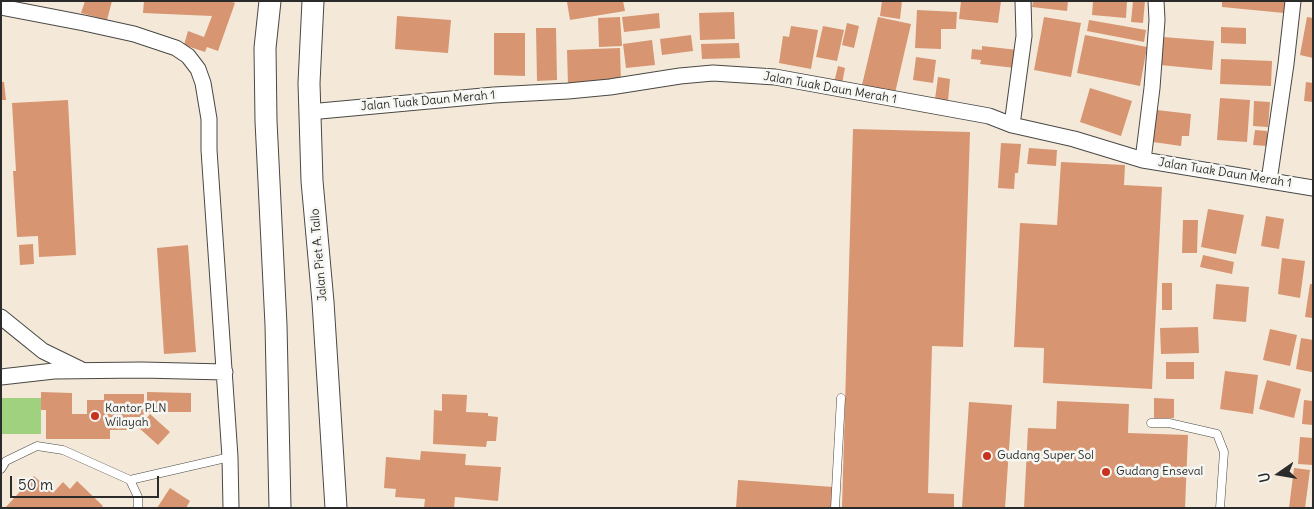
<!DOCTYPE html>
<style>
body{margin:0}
#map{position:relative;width:1314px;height:509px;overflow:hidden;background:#f4e9d8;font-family:Delius,sans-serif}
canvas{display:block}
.frame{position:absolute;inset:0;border:2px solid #2b2b2b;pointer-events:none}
.north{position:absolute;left:1254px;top:449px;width:50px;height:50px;-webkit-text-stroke:4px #f6f6f2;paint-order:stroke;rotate:257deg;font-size:14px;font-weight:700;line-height:20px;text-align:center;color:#2b2b2b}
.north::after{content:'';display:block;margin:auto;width:18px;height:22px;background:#2b2b2b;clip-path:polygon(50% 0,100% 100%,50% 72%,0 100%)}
.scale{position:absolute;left:10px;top:476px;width:149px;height:22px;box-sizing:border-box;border:2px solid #2b2b2b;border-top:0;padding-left:6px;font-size:15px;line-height:18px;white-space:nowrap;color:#2b2b2b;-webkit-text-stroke:4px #f6f6f2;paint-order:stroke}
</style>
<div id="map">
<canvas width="1314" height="509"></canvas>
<div class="frame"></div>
<div class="north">U</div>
<div class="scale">50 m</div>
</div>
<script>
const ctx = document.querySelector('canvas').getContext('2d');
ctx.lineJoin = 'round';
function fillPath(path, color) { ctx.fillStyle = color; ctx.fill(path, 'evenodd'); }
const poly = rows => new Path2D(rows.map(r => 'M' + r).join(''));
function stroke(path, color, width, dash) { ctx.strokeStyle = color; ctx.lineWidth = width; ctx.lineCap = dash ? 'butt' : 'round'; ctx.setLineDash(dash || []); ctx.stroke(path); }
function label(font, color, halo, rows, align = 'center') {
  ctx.font = font + ' Delius,sans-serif'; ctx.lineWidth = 5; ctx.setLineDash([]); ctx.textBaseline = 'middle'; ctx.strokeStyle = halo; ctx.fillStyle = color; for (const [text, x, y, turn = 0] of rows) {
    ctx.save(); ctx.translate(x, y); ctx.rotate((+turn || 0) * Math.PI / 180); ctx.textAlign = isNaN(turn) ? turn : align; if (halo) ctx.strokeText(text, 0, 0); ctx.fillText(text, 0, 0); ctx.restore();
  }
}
fillPath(poly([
 [1,398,41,398,41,434,1,434]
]), '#a0d17f');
fillPath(poly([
 [85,1,112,1,107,20,81,13],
 [144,1,230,1,235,3,218,51,207,47,205,52,184,45,188,31,204,37,212,16,143,13],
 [623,1,625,11,570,20,567,2],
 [882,1,902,1,900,19,880,16],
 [961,1,1001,1,998,23,959,19],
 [1033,1,1068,1,1067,11,1032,7],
 [1093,1,1127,1,1126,18,1092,15],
 [1133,1,1145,1,1143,23,1131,22],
 [1222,1,1285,1,1284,13,1222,7],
 [917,10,957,12,956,29,941,29,941,49,915,48],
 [734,12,735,39,700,40,699,13],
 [659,13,660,28,624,32,622,17],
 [397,16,451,20,448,53,395,49],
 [620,17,622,46,599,47,598,18],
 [878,17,911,24,895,93,862,85],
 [1044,17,1081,23,1071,77,1034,70],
 [1307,17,1313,18,1313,58,1300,55],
 [1089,20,1146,30,1144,42,1087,31],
 [847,23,859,26,854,48,842,45],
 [791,26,818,30,811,69,779,63,783,36,789,37],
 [823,26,844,30,837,61,816,57],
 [1221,27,1246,28,1246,44,1221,43],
 [536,28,556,28,557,80,537,81],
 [494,33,525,33,525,76,494,75],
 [691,35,693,51,662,55,660,39],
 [1085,35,1147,47,1140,86,1077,73],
 [1163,37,1214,41,1212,70,1160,65],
 [652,40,655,65,626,68,623,44],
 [739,43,740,58,702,59,701,44],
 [982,46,1018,50,1015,68,980,64,981,60,971,59,972,49,982,50],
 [620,48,621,83,568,85,567,50],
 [916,57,936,60,933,83,913,80],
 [1221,59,1272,61,1271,86,1220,84],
 [838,66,845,68,842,84,834,83],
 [938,77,950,79,948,101,935,99],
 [1,82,4,82,6,100,1,100],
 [1306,82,1313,83,1313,102,1304,101],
 [1090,88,1132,101,1121,136,1080,122],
 [1220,98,1250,100,1247,142,1217,140],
 [68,100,76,255,39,257,38,236,17,237,13,171,16,171,12,103],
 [1254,101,1270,102,1268,127,1253,126],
 [1157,110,1191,114,1189,136,1182,136,1181,146,1153,142],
 [853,129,970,132,963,347,932,346,928,493,954,494,954,508,842,508],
 [1255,130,1267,131,1267,146,1253,145],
 [1001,143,1021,144,1018,173,1015,173,1014,189,998,188],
 [1029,148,1057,150,1056,166,1027,164],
 [1061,162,1125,165,1124,185,1162,187,1152,389,1043,383,1044,348,1014,347,1020,223,1057,225],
 [1208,209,1244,215,1236,254,1201,247],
 [1266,216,1284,219,1279,249,1261,246],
 [1183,220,1198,220,1197,253,1182,253],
 [33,244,34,264,20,265,19,245],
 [188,245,196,352,164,354,157,248],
 [1203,255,1234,262,1232,274,1200,267],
 [1282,258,1305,261,1300,298,1278,294],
 [1162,283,1172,283,1172,310,1162,310],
 [1216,284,1249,287,1246,322,1213,319],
 [1310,284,1313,284,1313,318,1305,317],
 [1198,327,1199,353,1161,354,1160,328],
 [1270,329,1297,335,1290,366,1263,360],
 [1301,338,1313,340,1312,372,1296,369],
 [1166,362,1194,362,1194,379,1166,379],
 [1225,371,1258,375,1253,414,1220,409],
 [1267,380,1301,389,1294,418,1259,409],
 [41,392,72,393,72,414,87,414,87,400,104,400,104,394,144,394,144,417,127,417,127,430,110,430,110,439,46,439,46,410,41,410],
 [147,392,191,393,191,412,147,412],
 [442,394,467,395,466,412,488,413,488,416,498,417,496,441,487,441,486,447,433,444,434,410,442,411],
 [1154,398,1174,399,1174,418,1154,418],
 [1304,400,1313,401,1313,425,1302,424],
 [1057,401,1129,404,1128,433,1188,435,1185,508,1024,508,1028,428,1056,429],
 [969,402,1012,405,1005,508,962,508],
 [150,414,170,432,158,445,139,428],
 [1300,437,1313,438,1313,465,1298,464],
 [421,451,466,454,465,465,501,467,498,501,455,497,454,508,424,508,425,499,395,497,396,489,384,488,386,457,420,460],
 [1294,468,1310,470,1305,508,1289,508],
 [34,476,53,493,63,482,70,489,77,481,103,506,101,508,5,508],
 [738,480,833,487,832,508,736,508],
 [170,488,190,501,186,508,157,508]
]), '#d79572');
const service = poly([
 [1151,423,1169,423,1217,434,1224,452,1220,508],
 [1,469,6,461,37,446,63,450,130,480,138,497,138,508],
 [130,480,230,457],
 [835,508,841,398]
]);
const minor = poly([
 [1,7,84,23,134,34,176,48,188,56,198,69,203,83,209,119,209,150,230,457,231,508],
 [309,112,494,95,568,91,610,87,680,76,713,73,775,77,989,116,1012,125,1074,139,1143,160,1313,188],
 [1012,125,1024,36,1023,1],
 [1143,160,1152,88,1157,20,1156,1],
 [1269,181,1286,64,1293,1],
 [1,317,43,351,80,369],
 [1,377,54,371,142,370,225,372]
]);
const secondary = poly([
 [270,1,265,48,266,121,276,325,280,508],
 [313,1,309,83,312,181,323,302,336,508]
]);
stroke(service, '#494845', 9);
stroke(minor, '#494845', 17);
stroke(secondary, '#494845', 23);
stroke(service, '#fff', 8);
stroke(minor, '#fff', 15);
stroke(secondary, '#fff', 21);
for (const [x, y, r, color] of [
 [95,416,5,"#c8321e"],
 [987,456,5,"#c8321e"],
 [1106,472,5,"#c8321e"]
]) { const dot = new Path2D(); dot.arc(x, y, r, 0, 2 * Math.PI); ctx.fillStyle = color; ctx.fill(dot); stroke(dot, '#f6f6f2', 2); }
label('12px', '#2b2b2b', '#f6f6f2', [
 ["Jalan Tuak Daun Merah 1",830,88,10],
 ["Jalan Tuak Daun Merah 1",428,101,-5],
 ["Jalan Tuak Daun Merah 1",1225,173,9],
 ["Jalan Piet A. Tallo",319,255,-95]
]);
label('12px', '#2b2b2b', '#f6f6f2', [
 ["Kantor PLN",105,409],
 ["Wilayah",105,423],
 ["Gudang Super Sol",997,456],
 ["Gudang Enseval",1116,472]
], 'left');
</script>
